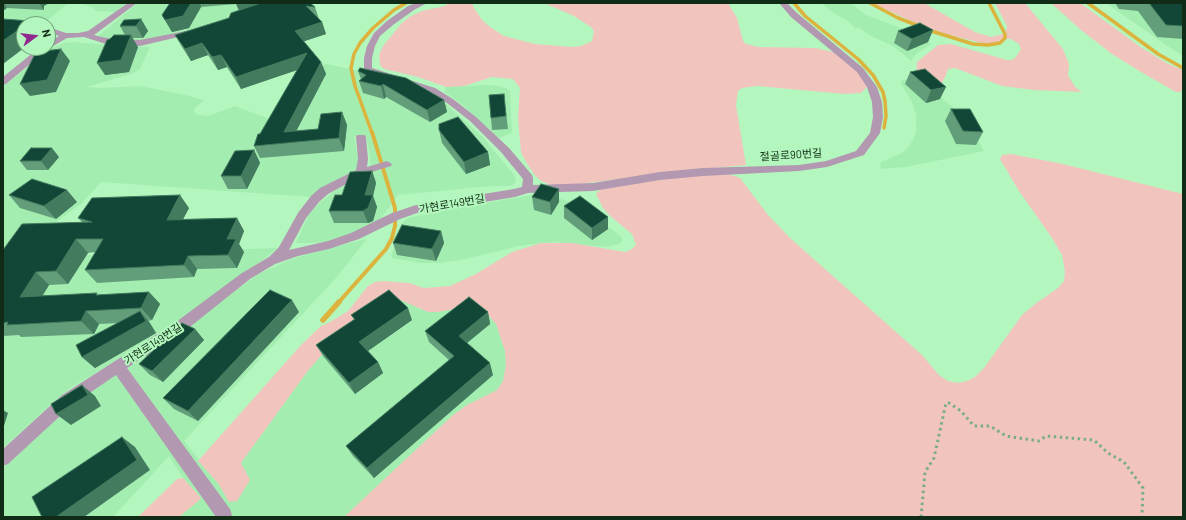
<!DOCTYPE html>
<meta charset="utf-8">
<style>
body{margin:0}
#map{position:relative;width:1186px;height:520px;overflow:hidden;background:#b4f7be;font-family:Barlow,sans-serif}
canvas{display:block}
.frame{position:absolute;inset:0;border:4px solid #102b16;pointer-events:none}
.north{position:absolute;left:16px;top:16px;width:40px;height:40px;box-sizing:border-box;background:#b4f7be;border:1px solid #72a57b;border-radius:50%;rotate:75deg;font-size:11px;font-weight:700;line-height:16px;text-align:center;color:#102b16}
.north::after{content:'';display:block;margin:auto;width:14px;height:18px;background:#912a8f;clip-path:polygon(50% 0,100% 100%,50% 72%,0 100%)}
</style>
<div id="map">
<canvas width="1186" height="520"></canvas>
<div class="frame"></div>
<div class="north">N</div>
</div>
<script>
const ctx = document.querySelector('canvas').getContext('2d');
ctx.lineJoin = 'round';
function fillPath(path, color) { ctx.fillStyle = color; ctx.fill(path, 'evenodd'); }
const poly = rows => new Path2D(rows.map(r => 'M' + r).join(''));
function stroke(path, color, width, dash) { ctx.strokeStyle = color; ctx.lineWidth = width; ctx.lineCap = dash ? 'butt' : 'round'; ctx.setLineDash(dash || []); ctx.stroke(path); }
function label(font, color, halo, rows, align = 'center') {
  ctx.font = font + ' Barlow,"Noto Sans KR",sans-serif'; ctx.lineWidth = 4; ctx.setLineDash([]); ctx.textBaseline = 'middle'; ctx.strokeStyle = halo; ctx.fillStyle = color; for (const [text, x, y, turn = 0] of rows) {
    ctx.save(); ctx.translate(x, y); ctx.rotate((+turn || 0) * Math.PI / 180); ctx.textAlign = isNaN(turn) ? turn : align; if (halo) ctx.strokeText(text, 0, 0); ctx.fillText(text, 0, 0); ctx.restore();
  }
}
fillPath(poly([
 [3,3,68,3,43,24,3,25],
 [80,3,127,3,115,12,96,11,93,8],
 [138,3,284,3,237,18,155,38,138,41,101,38,98,36],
 [821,3,851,3,866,15,901,28,932,44,916,54,911,61,893,46,871,36,859,28,855,28,848,21,832,12],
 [1106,3,1183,3,1183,56,1163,43],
 [72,42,134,47,150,47,140,69,134,73,87,87,99,88,140,86,185,95,204,100,194,109,194,112,198,115,208,116,235,106,272,120,308,69,326,64,364,72,435,97,446,104,483,137,515,176,516,182,511,186,492,186,398,195,379,221,361,230,326,242,310,243,296,243,308,216,315,207,332,193,371,170,370,156,366,135,354,137,359,162,357,168,352,172,332,182,310,197,101,182,81,204,7,258,277,248,268,256,190,313,139,347,70,388,51,404,3,448,3,87,48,50,64,43],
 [916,76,961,114,969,125,984,151,906,167,880,169,881,162,902,153,910,145,916,133,916,115,911,100,901,84,901,81],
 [488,85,498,86,506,88,510,91,512,133,499,138,464,106,445,92,446,87],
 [538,194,551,196,574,203,585,209,618,234,622,238,622,241,619,244,605,247,555,242,541,243,519,246,466,259,440,263,421,263,392,258,391,256,403,222,408,218,442,210],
 [365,239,366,240,337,277,184,441,218,483,229,501,241,463,307,372,337,337,398,299,410,303,421,310,465,307,482,310,489,315,496,324,505,351,506,365,503,381,497,390,467,405,453,415,344,517,179,517,201,498,183,478,169,456,113,517,3,517,3,468,71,405,259,274,291,259]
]), '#a4edb0');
fillPath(poly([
 [449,3,472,3,474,8,482,20,490,27,504,36,535,44,572,47,581,46,592,41,594,31,591,27,574,16,544,3,728,3,737,18,743,41,746,44,759,47,816,48,833,52,856,70,865,81,867,87,861,93,845,94,757,86,742,88,738,91,736,105,746,165,672,172,564,186,554,186,541,181,534,174,526,162,521,152,518,118,520,88,513,79,492,77,464,86,446,87,418,77,384,69,380,65,379,55,383,46,401,24,409,17,422,11,445,6],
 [924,3,975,32,991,37,1003,34,1006,31,1007,26,995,3,1025,3,1063,49,1069,64,1068,76,1076,88,1082,92,1034,90,1002,86,955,68,948,69,946,75,941,85,916,76,917,62,938,45,951,44,1007,60,1012,60,1016,57,1021,49,1019,44,1011,39,1005,39,991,44,982,43,942,33,911,21,874,4],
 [1051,3,1080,3,1142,48,1168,64,1183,70,1183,89,1180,92,1176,92,1141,72,1112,54,1081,30],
 [1011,154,1063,164,1183,194,1183,517,344,517,453,415,467,405,497,390,503,381,506,365,505,351,496,324,489,316,482,310,465,307,438,312,428,312,398,299,337,337,307,372,241,463,250,480,237,501,229,502,218,483,198,461,302,344,321,326,330,322,348,311,368,286,375,282,383,281,409,283,424,288,450,286,476,274,512,252,541,243,572,243,625,252,632,249,636,245,632,234,609,215,603,208,596,194,601,189,623,185,688,176,725,174,735,176,740,178,768,215,790,238,922,355,939,375,948,381,958,383,967,381,975,377,984,368,1022,315,1035,304,1058,288,1064,281,1065,272,1062,255,1052,238,1019,191,1000,159,1002,155],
 [183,478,201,498,196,503,179,517,138,517,177,479]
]), '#f1c5be');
stroke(poly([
 [794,3,805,16,858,59,873,75,883,92,885,101,886,116,884,128],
 [870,3,898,18,919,26],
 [1088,3,1158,54,1183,68],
 [928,30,973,44,988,45,1000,43,1005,38,1005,34,989,3],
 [372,133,355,86,351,68,354,54,360,43,373,28,394,10,406,3]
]), '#dcb33d', 3.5);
stroke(poly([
 [338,303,386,249,392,238,395,226,395,208,372,132]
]), '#dcb33d', 4);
stroke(poly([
 [323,320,339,302]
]), '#dcb33d', 5.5);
stroke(poly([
 [921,517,925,472,934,458,946,403,949,403,961,411,974,426,990,426,1006,436,1039,441,1046,436,1094,440,1108,453,1124,462,1143,488,1142,517]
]), '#7aae82', 3, [2.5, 3.5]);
fillPath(poly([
 [128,3,137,3,94,35,106,38,140,40,191,30,195,32,191,34,140,46,106,44,84,37,67,38,48,49,6,84,3,85,3,77,39,48,48,48,48,42,59,36,48,32,48,27,66,33,78,33,88,31,128,3],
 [416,3,427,3,414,10,393,25,380,36,375,46,372,58,372,68,435,88,453,99,476,117,509,148,532,175,533,178,533,185,593,183,660,172,703,168,799,165,826,161,856,151,870,133,873,117,872,102,867,87,857,72,791,17,779,3,787,3,797,13,863,68,877,87,882,102,883,117,880,133,864,155,827,167,799,171,703,176,660,180,593,191,528,193,515,197,417,213,400,219,359,239,329,249,298,256,275,264,250,279,186,330,127,368,230,509,232,515,231,517,216,517,116,375,72,405,8,464,3,466,3,449,62,395,176,322,242,273,269,257,279,247,298,213,311,196,320,188,356,170,358,159,356,137,357,135,365,135,366,137,368,159,367,167,387,161,392,164,391,166,365,174,328,194,319,202,306,218,289,250,328,241,351,233,392,213,416,205,514,189,522,187,523,179,501,152,470,121,447,103,429,92,405,83,376,75,364,69,364,58,367,46,374,33,387,21,408,6,416,3]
]), '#b298b0');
fillPath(poly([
 [3,3,49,3,44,6,44,10,7,8],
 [170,3,310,3,315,7,319,19,322,22,326,34,304,41,321,62,326,74,296,131,318,129,342,112,347,125,344,151,260,158,254,146,260,134,297,70,241,89,227,67,218,70,208,55,191,61,182,47,175,35,229,18,239,11,236,4,201,7,189,28,172,32,162,15],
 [1115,3,1183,3,1183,39,1157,37,1138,11,1119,9],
 [141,19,148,31,143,38,132,38,138,47,129,72,105,75,110,39,125,35,120,26],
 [933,30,928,42,907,51,894,43,898,31],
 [925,69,940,99,926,103,905,84,910,72],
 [358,71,444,100,447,112,430,122,386,97,384,99,363,93,359,81,361,79],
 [504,94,508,129,492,130,491,118],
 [951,109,983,132,976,145,956,144,945,121],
 [439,130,488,152,490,165,466,174,442,143],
 [254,150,260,163,247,189,228,189,221,176],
 [59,157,48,170,27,170,20,161],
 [372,171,376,183,373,196,377,207,373,221,368,223,334,223,329,211,342,195],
 [9,195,77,202,56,219,20,208],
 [532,197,559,202,551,215,534,210],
 [564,206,608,217,608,229,592,240,564,218],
 [189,208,183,219,237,218,244,231,239,244,244,252,237,268,197,269,194,277,97,283,85,270,95,252,88,253,68,284,49,285,43,295,99,295,149,292,160,304,152,320,148,321,156,333,95,368,82,357,118,323,99,324,94,334,21,337,19,335,3,336,3,250,82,222,78,218],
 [441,231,444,243,436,261,397,255,393,243],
 [299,312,198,421,174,409,163,398],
 [488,312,490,324,467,343,493,375,374,478,353,456,346,446,449,360,429,342,425,331],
 [351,315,412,320,368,351,378,362,383,373,355,394,323,356,316,345,354,320],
 [195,329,204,340,163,382,150,375,139,364]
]), '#639e7a');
fillPath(poly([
 [3,3,4,3,7,8,3,11],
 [39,3,49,3,44,6,44,10],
 [191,3,200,3,201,7,189,28,172,32,165,20],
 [236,3,278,3,241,15],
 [141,19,148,31,143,38,136,26],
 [31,21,33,24,27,24],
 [322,22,326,34,299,43,295,31],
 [24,26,24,48,3,64,3,41],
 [933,30,928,42,907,51,912,39],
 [131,35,138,47,129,72,105,75,97,63],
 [202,43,208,55,191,61,185,49],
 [61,49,70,61,56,92,30,96,20,84],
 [307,53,312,65,241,89,236,77],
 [221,55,227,67,218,70,212,57],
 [321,62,326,74,290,143,284,132],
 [383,84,386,97,384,99,381,86],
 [946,87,940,99,926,103,931,90],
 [444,100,447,112,430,122,427,110],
 [342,112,347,125,344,151,339,138],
 [52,148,59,157,48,170,41,161],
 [254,150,260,163,247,189,241,176],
 [488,152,490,165,466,174,464,162],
 [372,171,376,183,373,196,377,207,373,221,368,223,363,211,365,195],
 [559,189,559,202,551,215,550,202],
 [67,190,77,202,56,219,44,206],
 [180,195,189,208,176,233,167,220],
 [608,217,608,229,592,240,592,228],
 [237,218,244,231,239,244,244,252,237,268,228,255,227,239],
 [441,231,444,243,436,261,432,249],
 [76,239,88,253,68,284,56,271],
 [188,256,197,269,194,277,184,265],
 [36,272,49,285,34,309,20,297],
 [149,292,160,304,152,320,141,308],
 [292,300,299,312,198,421,188,411],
 [408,308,412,320,365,353,359,342],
 [86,311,99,324,94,334,81,321],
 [140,311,150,323,156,333,95,368,82,357],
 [488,312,490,324,462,347,459,336],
 [195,329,204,340,163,382,152,371],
 [378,362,383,373,355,394,349,383],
 [490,363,493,375,374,478,367,468],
 [82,385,95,396,101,406,71,425,56,414],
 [3,410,8,413,3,429],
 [122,437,135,447,150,470,84,517,56,517]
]), '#437b5f');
const building = poly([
 [170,3,191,3,183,16,165,20,162,15,170,3],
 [261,3,310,3,315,7,306,6,322,22,295,31,321,62,284,132,318,129,321,114,342,112,339,138,254,146,258,134,260,134,307,53,236,77,221,55,212,57,202,43,185,49,175,35,229,18,231,13,261,3],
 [1149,3,1183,3,1183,26,1166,25,1149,3],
 [3,19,31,21,27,24,24,24,24,26,3,41,3,19],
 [141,19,136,26,120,26,124,20,141,19],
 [920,23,933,30,912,39,898,31,920,23],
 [114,35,131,35,121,60,97,63,107,40,110,39,114,35],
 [61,49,47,80,20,84,36,52,61,49],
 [360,68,406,78,444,100,427,110,383,84,381,86,359,81,366,75,358,71,360,68],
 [925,69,946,87,931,90,910,72,925,69],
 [504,94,506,116,491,118,489,95,504,94],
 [951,109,970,109,983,132,963,131,951,109],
 [458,117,488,152,464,162,439,130,439,124,458,117],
 [31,148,52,148,41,161,20,161,31,148],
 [254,150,241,176,221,176,235,151,254,150],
 [372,171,365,195,373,195,368,208,363,211,329,211,335,195,342,195,350,172,372,171],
 [32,179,67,190,44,206,9,195,32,179],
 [541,184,559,189,550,202,532,197,541,184],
 [180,195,167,220,237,218,227,239,236,239,228,255,188,256,184,265,85,270,103,239,76,239,56,271,36,272,20,297,97,293,96,295,149,292,141,308,86,311,81,321,7,325,8,322,3,323,3,250,22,224,92,222,78,218,92,198,180,195],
 [580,196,608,217,592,228,564,206,580,196],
 [402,225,441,231,432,249,393,243,402,225],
 [270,290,292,300,188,411,163,398,270,290],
 [389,290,408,308,359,342,378,362,349,383,316,345,355,319,351,315,389,290],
 [469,297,488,312,459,336,490,363,367,468,346,446,454,356,425,331,469,297],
 [140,311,146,321,82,357,76,345,140,311],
 [182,323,195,329,152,371,139,364,182,323],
 [82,385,88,395,56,414,51,404,82,385],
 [122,437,137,460,56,517,42,517,32,497,122,437]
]);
fillPath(building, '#124636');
stroke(building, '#437b5f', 1);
label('11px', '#102b16', '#b4f7be', [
 ["절골로90번길",791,155,-4],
 ["가현로149번길",452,204,-10],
 ["가현로149번길",153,344,-33]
]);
</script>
